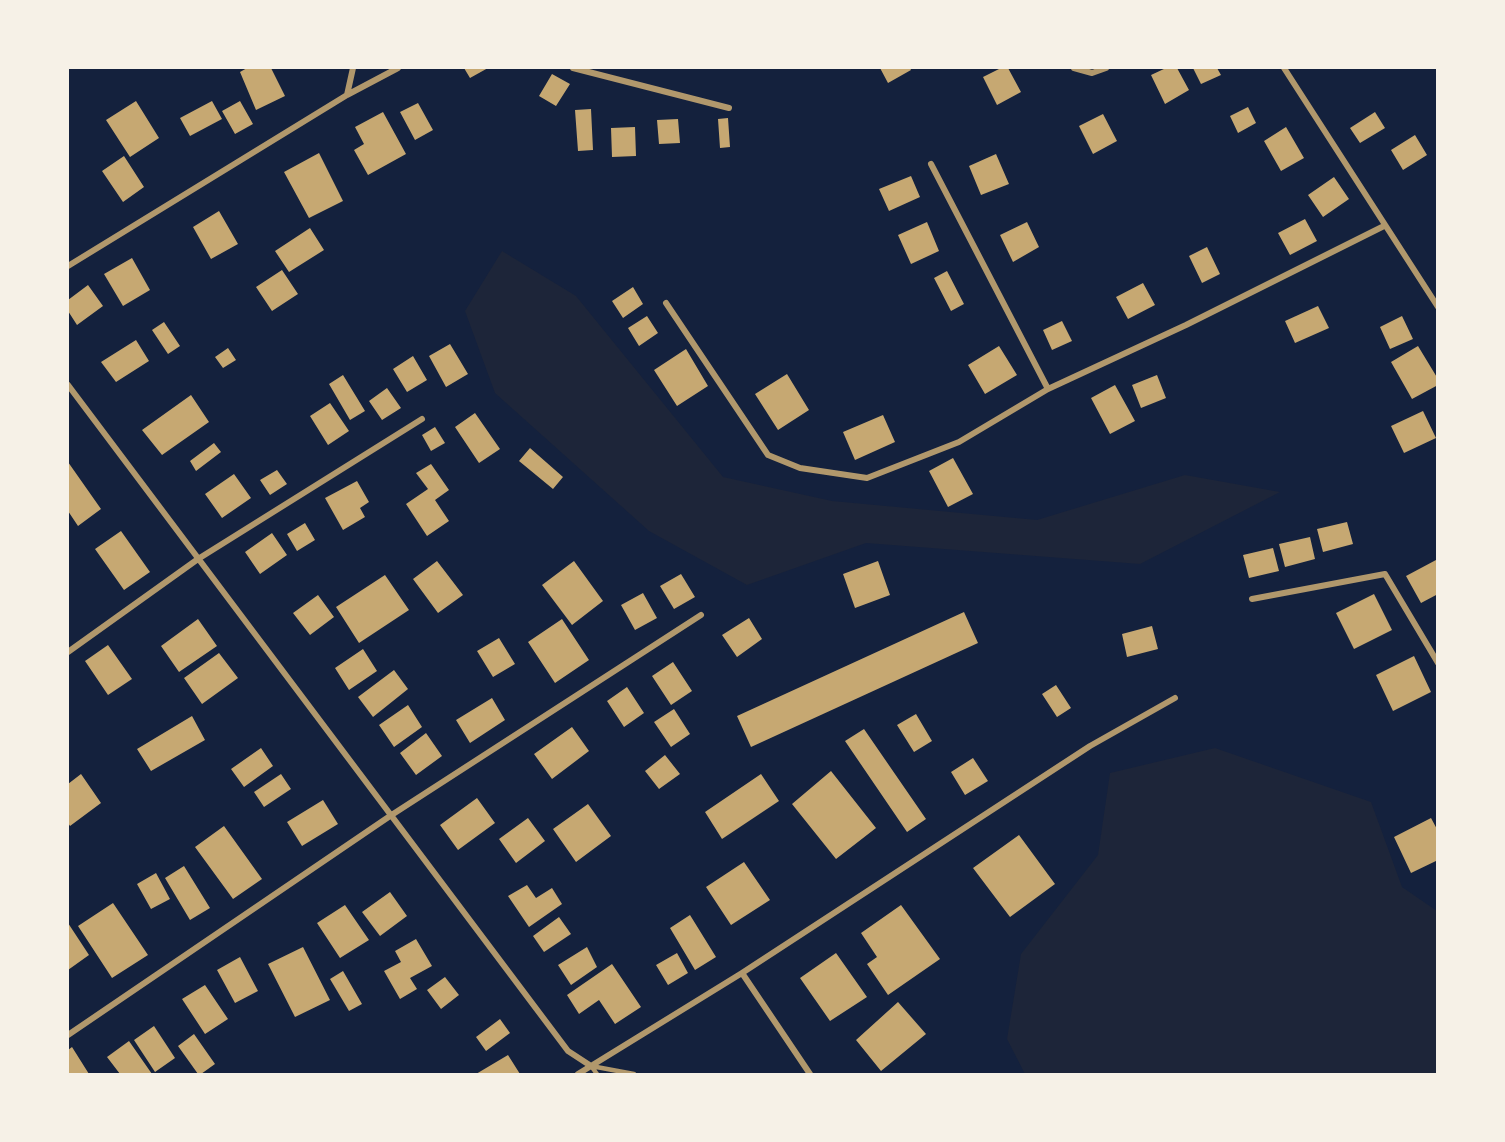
<!DOCTYPE html>
<style>
body{margin:0}
#map{position:relative;width:1505px;height:1142px;overflow:hidden;background:#14213d;font-family:"Fira Sans Condensed",sans-serif}
canvas{display:block}
.frame{position:absolute;inset:0;border:69px solid #f6f1e7;pointer-events:none}
</style>
<div id="map">
<canvas width="1505" height="1142"></canvas>
<div class="frame"></div>
</div>
<script>
const ctx = document.querySelector('canvas').getContext('2d');
ctx.lineJoin = 'round';
function fillPath(path, color) { ctx.fillStyle = color; ctx.fill(path, 'evenodd'); }
const poly = rows => new Path2D(rows.map(r => 'M' + r).join(''));
function stroke(path, color, width, dash) { ctx.strokeStyle = color; ctx.lineWidth = width; ctx.lineCap = dash ? 'butt' : 'round'; ctx.setLineDash(dash || []); ctx.stroke(path); }
fillPath(poly([
 [502,251,576,296,723,477,832,501,1037,520,1185,475,1280,492,1140,564,866,543,747,585,649,531,495,393,465,311],
 [1215,748,1371,802,1402,887,1437,911,1437,1074,1025,1074,1007,1039,1021,954,1098,855,1110,773]
]), '#1d2539');
fillPath(poly([
 [247,68,271,68,285,96,256,110,240,72],
 [464,68,488,68,470,78],
 [880,68,910,68,911,70,888,83],
 [1001,68,1008,68,1021,92,997,105,983,77],
 [1166,68,1177,68,1189,90,1165,104,1151,75],
 [1193,68,1217,68,1221,75,1201,84],
 [552,74,570,84,556,106,539,96],
 [136,101,159,138,130,157,106,120],
 [212,101,222,119,190,136,180,118],
 [240,101,253,124,235,134,222,111],
 [418,103,433,130,415,140,400,112],
 [1248,107,1256,123,1238,133,1230,116],
 [591,109,593,150,578,151,575,110],
 [383,112,406,154,368,175,354,150,364,144,355,127],
 [1375,112,1385,128,1360,143,1350,128],
 [1103,114,1117,141,1093,154,1079,126],
 [728,118,730,147,720,148,718,119],
 [678,119,680,143,659,144,657,120],
 [635,127,636,156,612,157,611,128],
 [1286,127,1304,158,1281,171,1264,141],
 [1415,135,1427,155,1403,170,1391,150],
 [319,153,343,201,309,218,284,172],
 [996,154,1009,184,981,195,969,166],
 [124,156,144,187,123,202,102,171],
 [911,176,920,197,889,211,879,189],
 [1334,177,1349,199,1323,217,1308,195],
 [219,211,238,244,211,259,193,227],
 [1305,219,1317,241,1290,255,1278,233],
 [927,222,939,251,911,264,898,235],
 [1027,222,1039,247,1013,262,1000,235],
 [310,228,324,250,289,272,275,251],
 [1207,247,1220,274,1202,283,1189,256],
 [132,258,150,290,123,306,104,274],
 [282,270,298,294,272,311,256,287],
 [947,271,964,304,951,311,934,278],
 [1143,283,1155,305,1128,319,1116,297],
 [88,285,103,306,77,325,68,311,68,300],
 [633,287,643,304,623,318,612,301],
 [1318,306,1329,328,1295,343,1285,321],
 [647,316,658,333,639,346,628,328],
 [1402,316,1413,339,1390,349,1380,327],
 [1062,321,1072,341,1052,350,1043,330],
 [164,322,180,346,168,354,152,330],
 [136,340,149,361,116,382,101,362],
 [450,344,468,374,446,387,429,356],
 [999,346,1017,375,985,394,968,365],
 [1418,346,1438,379,1438,385,1412,399,1391,362],
 [228,348,236,360,223,368,215,357],
 [686,349,708,386,677,406,654,370],
 [413,356,427,380,407,392,393,369],
 [787,374,809,410,778,430,755,394],
 [343,375,365,411,350,420,329,384],
 [1157,375,1166,398,1141,408,1132,385],
 [1115,385,1135,421,1110,434,1091,398],
 [387,388,401,408,382,420,369,401],
 [191,395,209,422,162,455,142,430],
 [330,403,349,431,328,445,310,416],
 [1423,411,1436,438,1404,453,1391,426],
 [475,413,500,449,479,463,455,427],
 [883,415,895,442,855,460,843,432],
 [435,427,445,443,431,451,422,435],
 [214,443,221,452,196,471,190,461],
 [530,448,563,477,553,489,519,461],
 [953,458,973,494,948,507,929,471],
 [68,462,101,509,78,526,68,511],
 [431,464,449,490,435,500,449,521,427,536,406,504,428,489,416,473],
 [277,470,287,484,270,495,260,480],
 [234,474,251,498,222,518,205,494],
 [357,481,369,502,360,508,365,517,343,530,325,498],
 [1347,522,1353,544,1323,552,1317,529],
 [305,523,315,540,297,551,287,534],
 [121,531,150,572,124,590,95,549],
 [272,533,287,555,260,574,245,552],
 [1310,537,1315,559,1285,567,1279,544],
 [1273,548,1279,571,1249,578,1243,555],
 [1436,560,1438,564,1438,594,1421,603,1406,576],
 [437,561,463,595,438,613,413,579],
 [574,561,603,601,572,625,542,585],
 [878,561,890,595,855,608,843,574],
 [681,574,695,597,674,609,660,586],
 [385,575,409,610,359,643,336,607],
 [643,593,657,618,635,630,621,605],
 [1374,594,1392,630,1354,649,1336,613],
 [318,595,334,617,310,635,293,613],
 [964,612,978,643,751,747,737,716],
 [749,618,762,639,737,657,722,635],
 [198,619,217,646,179,672,161,646],
 [562,619,589,660,555,683,528,642],
 [1152,626,1158,649,1127,657,1122,634],
 [499,638,515,664,493,677,477,651],
 [108,645,132,679,108,695,85,661],
 [363,649,377,671,349,690,335,668],
 [219,653,238,678,202,704,184,678],
 [1414,656,1431,692,1393,711,1376,675],
 [673,662,692,691,671,705,652,676],
 [394,670,408,689,373,717,358,697],
 [1056,685,1071,708,1057,717,1042,694],
 [627,687,644,713,624,727,607,701],
 [492,698,505,720,470,743,456,720],
 [408,705,422,727,394,747,379,725],
 [674,709,690,734,671,747,654,722],
 [916,714,932,741,914,752,897,725],
 [192,716,205,740,151,771,137,749],
 [572,727,589,751,552,779,534,754],
 [864,729,926,819,907,832,845,741],
 [426,733,442,756,416,775,400,753],
 [261,748,273,766,244,787,231,769],
 [665,755,680,774,659,789,645,771],
 [973,758,988,781,965,795,951,772],
 [831,771,876,828,836,859,792,804],
 [81,774,101,803,70,826,68,823,68,784],
 [281,774,291,789,264,807,254,792],
 [761,774,779,801,722,839,705,812],
 [477,798,495,823,458,850,440,825],
 [323,800,338,824,302,846,287,822],
 [588,804,611,836,576,862,553,829],
 [528,818,545,841,516,863,499,839],
 [1431,818,1438,831,1438,860,1411,873,1394,837],
 [224,826,262,879,233,899,195,847],
 [1019,835,1055,884,1010,917,973,868],
 [744,862,770,900,731,925,706,887],
 [184,866,210,908,190,920,165,878],
 [156,873,170,899,151,909,137,884],
 [527,885,536,898,552,888,562,904,529,927,508,896],
 [390,892,407,916,380,936,362,912],
 [113,903,148,955,112,978,78,926],
 [345,905,369,940,340,958,317,923],
 [901,905,940,959,888,995,867,964,877,957,861,933],
 [690,915,716,957,695,970,670,928],
 [559,917,571,934,544,952,533,936],
 [68,923,89,955,68,970],
 [416,939,432,966,410,978,417,989,400,999,384,971,401,962,395,951],
 [303,947,330,1000,295,1017,268,964],
 [587,947,597,967,571,985,558,965],
 [677,953,688,973,668,985,656,965],
 [836,953,867,997,830,1021,800,978],
 [240,957,258,991,235,1003,217,970],
 [612,964,641,1007,615,1024,599,1000,579,1014,567,995],
 [343,971,362,1004,349,1011,330,979],
 [445,977,459,995,441,1009,427,990],
 [205,985,228,1019,205,1034,182,999],
 [898,1002,926,1034,881,1071,856,1040],
 [500,1019,510,1033,486,1051,476,1037],
 [154,1026,175,1058,155,1072,134,1040],
 [194,1034,215,1064,201,1074,198,1074,178,1046],
 [129,1041,152,1074,120,1074,107,1057],
 [72,1047,89,1074,68,1074,68,1050],
 [508,1055,520,1074,476,1074]
]), '#c6a872');
stroke(poly([
 [591,1066,634,1074],
 [591,1066,597,1074]
]), '#b1986c', 4.5);
stroke(poly([
 [573,68,729,108],
 [1074,68,1092,73,1106,68],
 [1284,68,1438,307],
 [347,95,353,68],
 [931,164,1048,389],
 [68,266,347,95,398,68],
 [666,303,768,455,800,468,867,478,959,442,1048,389,1186,325,1384,226],
 [68,385,568,1051,591,1066],
 [1252,599,1385,574,1438,663],
 [68,652,198,559,422,419],
 [742,973,810,1074],
 [68,1035,390,816,701,615],
 [578,1074,742,973,1090,746,1175,698]
]), '#b1986c', 6);
</script>
